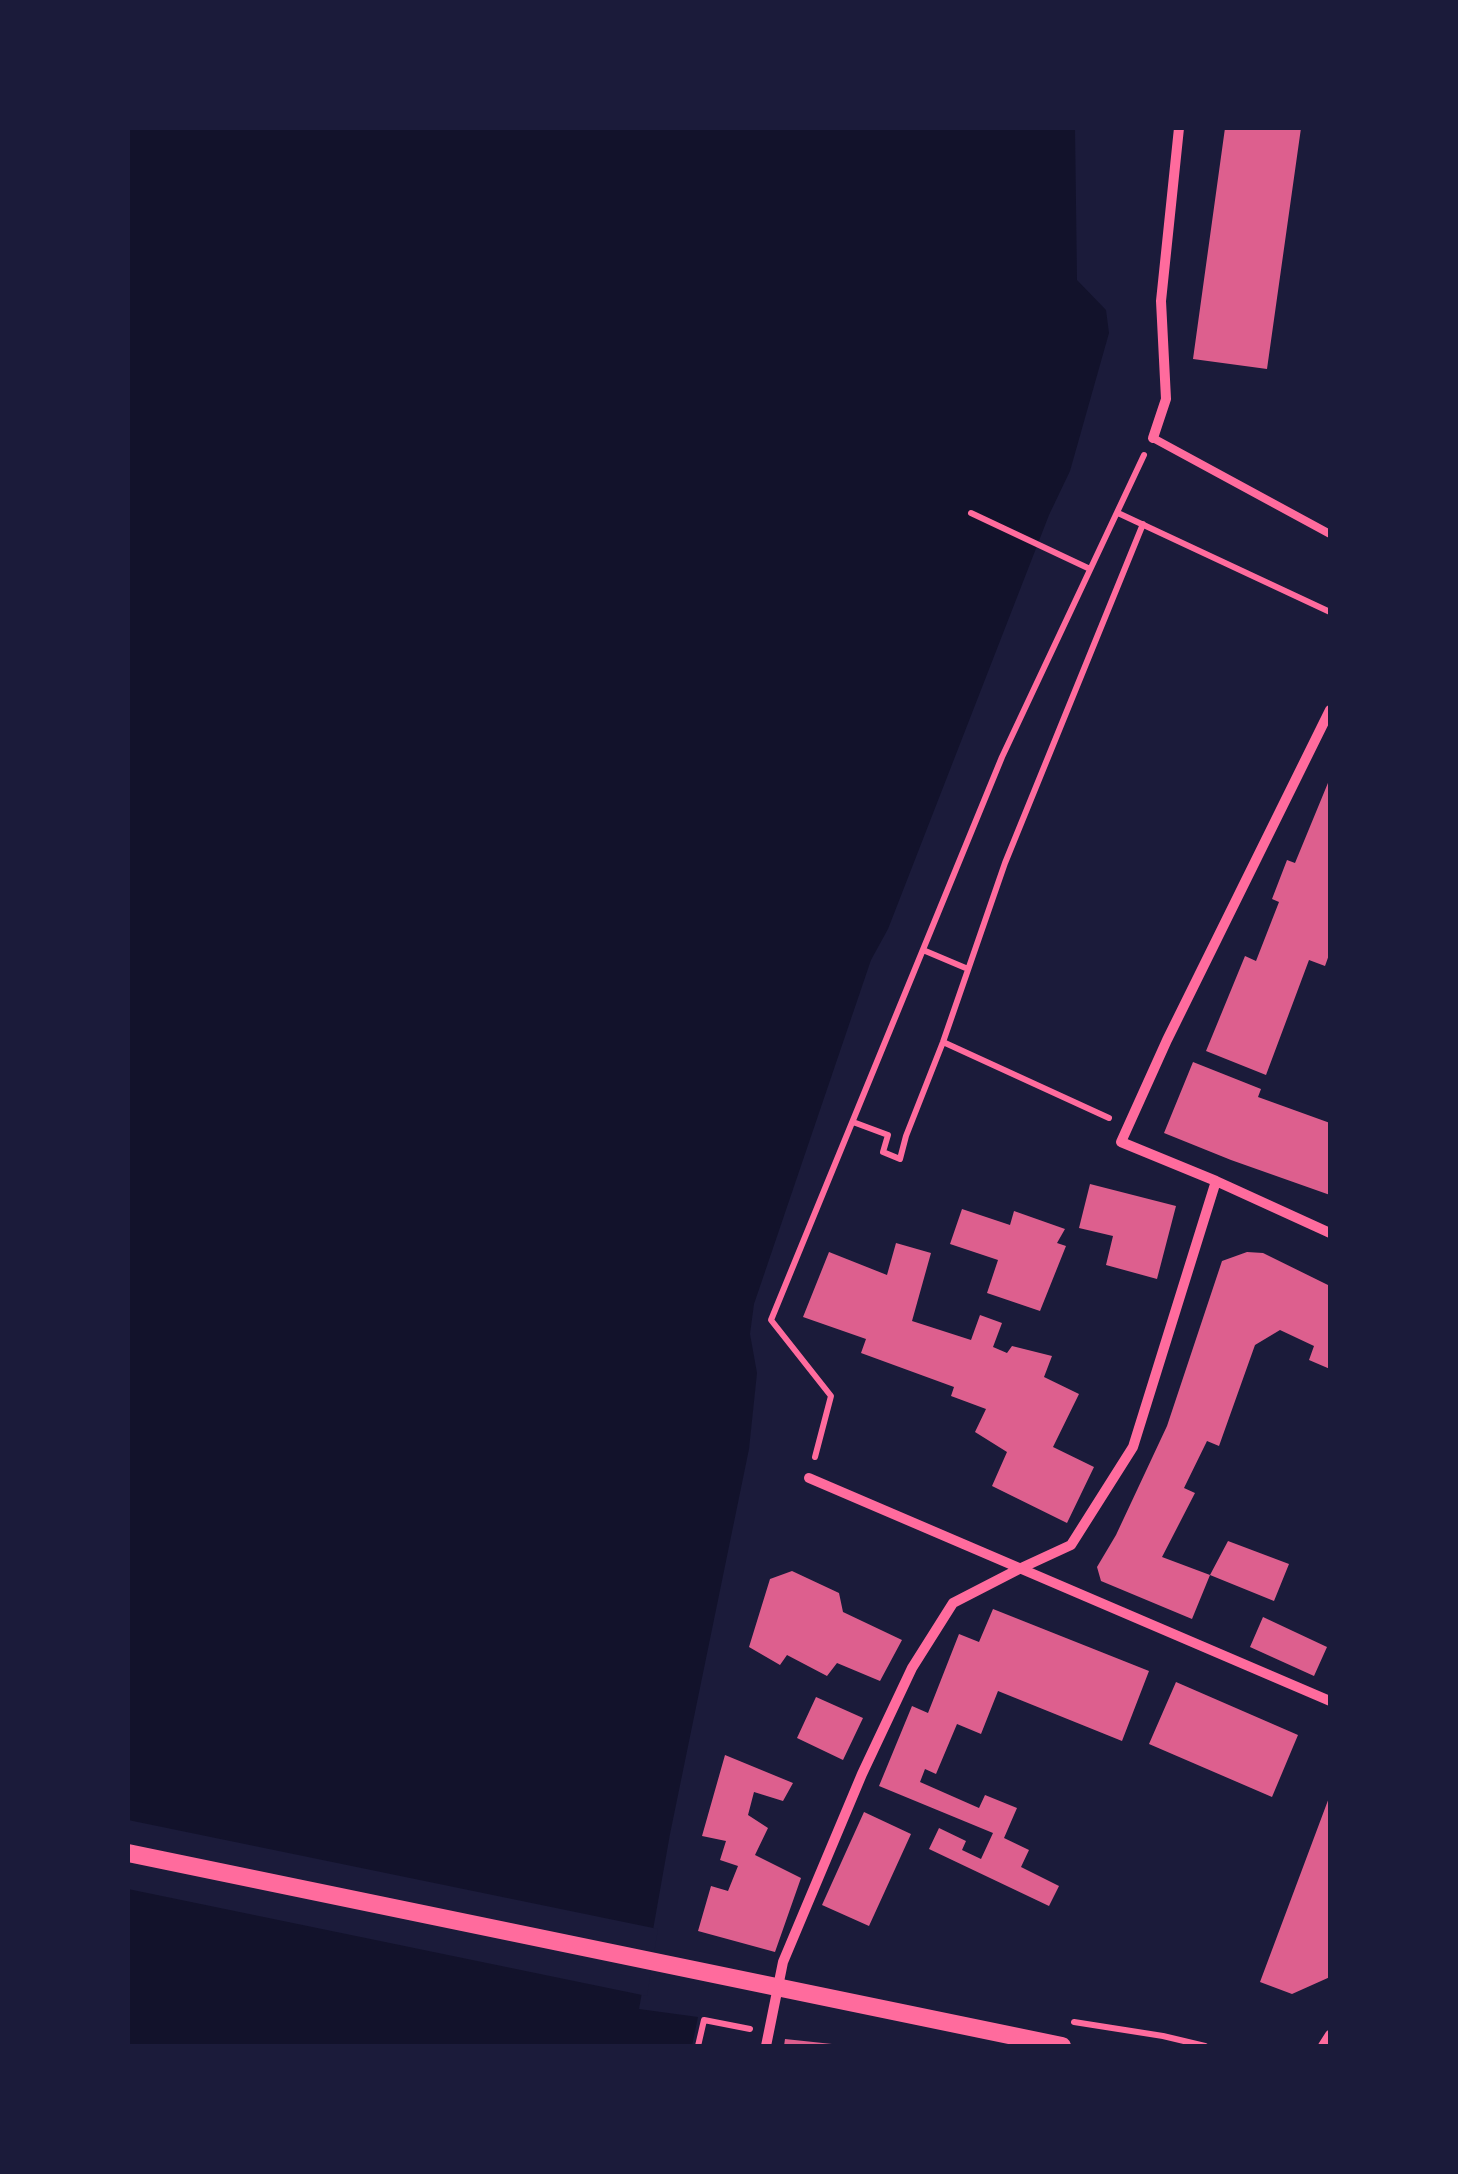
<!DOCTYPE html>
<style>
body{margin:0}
#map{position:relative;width:1458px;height:2174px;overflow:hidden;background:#1b1b3a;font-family:"Roboto Serif",serif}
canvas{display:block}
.frame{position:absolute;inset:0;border:130px solid #1b1b3a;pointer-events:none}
</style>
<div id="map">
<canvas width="1458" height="2174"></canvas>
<div class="frame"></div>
</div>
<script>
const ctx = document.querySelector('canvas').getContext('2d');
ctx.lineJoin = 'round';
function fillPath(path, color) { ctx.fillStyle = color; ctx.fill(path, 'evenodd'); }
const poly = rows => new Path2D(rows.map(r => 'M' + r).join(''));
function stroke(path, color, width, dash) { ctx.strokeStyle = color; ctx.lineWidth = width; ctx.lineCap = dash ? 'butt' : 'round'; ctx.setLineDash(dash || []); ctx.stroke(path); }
fillPath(poly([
 [128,128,1075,128,1077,280,1106,310,1109,333,1070,471,1049,515,888,929,871,960,754,1304,750,1334,757,1373,749,1449,670,1834,639,2009,698,2017,692,2046,128,2046]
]), '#12122b');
fillPath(poly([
 [128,1820,658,1929,647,1996,128,1889]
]), '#1b1b3a');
fillPath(poly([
 [1225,128,1301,128,1267,369,1193,359],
 [1330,778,1330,952,1325,966,1309,960,1266,1075,1206,1051,1245,956,1256,961,1279,902,1272,899,1287,860,1295,863],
 [1193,1062,1261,1089,1258,1097,1330,1123,1330,1195,1231,1160,1164,1133],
 [1090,1184,1176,1206,1157,1279,1106,1265,1113,1236,1079,1228],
 [962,1209,1010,1225,1014,1211,1065,1229,1057,1243,1066,1246,1040,1311,987,1293,998,1260,950,1244],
 [896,1243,931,1253,912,1321,971,1340,980,1315,1002,1323,993,1347,1007,1353,1012,1346,1052,1356,1044,1377,1079,1394,1053,1447,1094,1467,1067,1523,992,1486,1007,1452,975,1432,986,1409,951,1396,954,1387,861,1353,866,1339,803,1317,829,1252,887,1275],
 [1247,1252,1263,1253,1330,1286,1330,1369,1309,1360,1314,1346,1280,1330,1255,1345,1219,1446,1207,1441,1184,1488,1195,1493,1162,1557,1210,1575,1192,1619,1101,1581,1097,1567,1116,1535,1167,1426,1222,1261],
 [1228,1541,1289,1564,1274,1601,1210,1575],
 [792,1571,839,1593,843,1612,902,1640,880,1681,837,1663,827,1676,787,1655,780,1665,749,1647,770,1579],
 [993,1609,1149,1671,1122,1741,998,1691,981,1734,957,1724,936,1774,925,1769,920,1782,979,1808,985,1795,1017,1808,1004,1838,1029,1850,1021,1867,1059,1886,1049,1906,929,1849,939,1828,966,1841,962,1850,981,1859,993,1833,879,1786,912,1706,928,1713,959,1634,979,1642],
 [1263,1617,1327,1647,1314,1676,1250,1647],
 [1176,1682,1298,1735,1272,1797,1149,1744],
 [816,1697,863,1718,843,1760,797,1738],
 [725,1755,793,1783,783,1801,754,1792,748,1815,768,1828,755,1855,801,1878,775,1952,698,1931,711,1886,728,1891,738,1866,720,1860,726,1841,702,1836],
 [1330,1795,1330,1977,1292,1994,1260,1982],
 [864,1812,911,1834,869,1926,822,1905],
 [785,2039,832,2044,832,2046,784,2046]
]), '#dd5f8e');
stroke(poly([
 [971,513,1090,569],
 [1118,513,1330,612],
 [923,950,968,969],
 [943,1042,1109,1118],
 [853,1122,888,1135,883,1152,900,1159,906,1136,943,1042,1005,863,1143,524],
 [815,1457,831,1396,771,1320,1002,757,1144,455],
 [1074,2022,1163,2036,1205,2046],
 [698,2046,704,2020,750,2029]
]), '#ff6b9d', 6);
stroke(poly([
 [1153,438,1330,534]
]), '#ff6b9d', 8);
stroke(poly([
 [1153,438,1166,399,1161,301,1179,128],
 [1330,710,1167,1040,1121,1142,1216,1181,1330,1233],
 [809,1478,1330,1701],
 [766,2046,783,1962,862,1774,912,1668,953,1603,1019,1569,1071,1545,1133,1447,1216,1181],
 [1323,2046,1330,2035]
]), '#ff6b9d', 10);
stroke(poly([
 [128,1853,1062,2046]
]), '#ff6b9d', 18);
</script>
